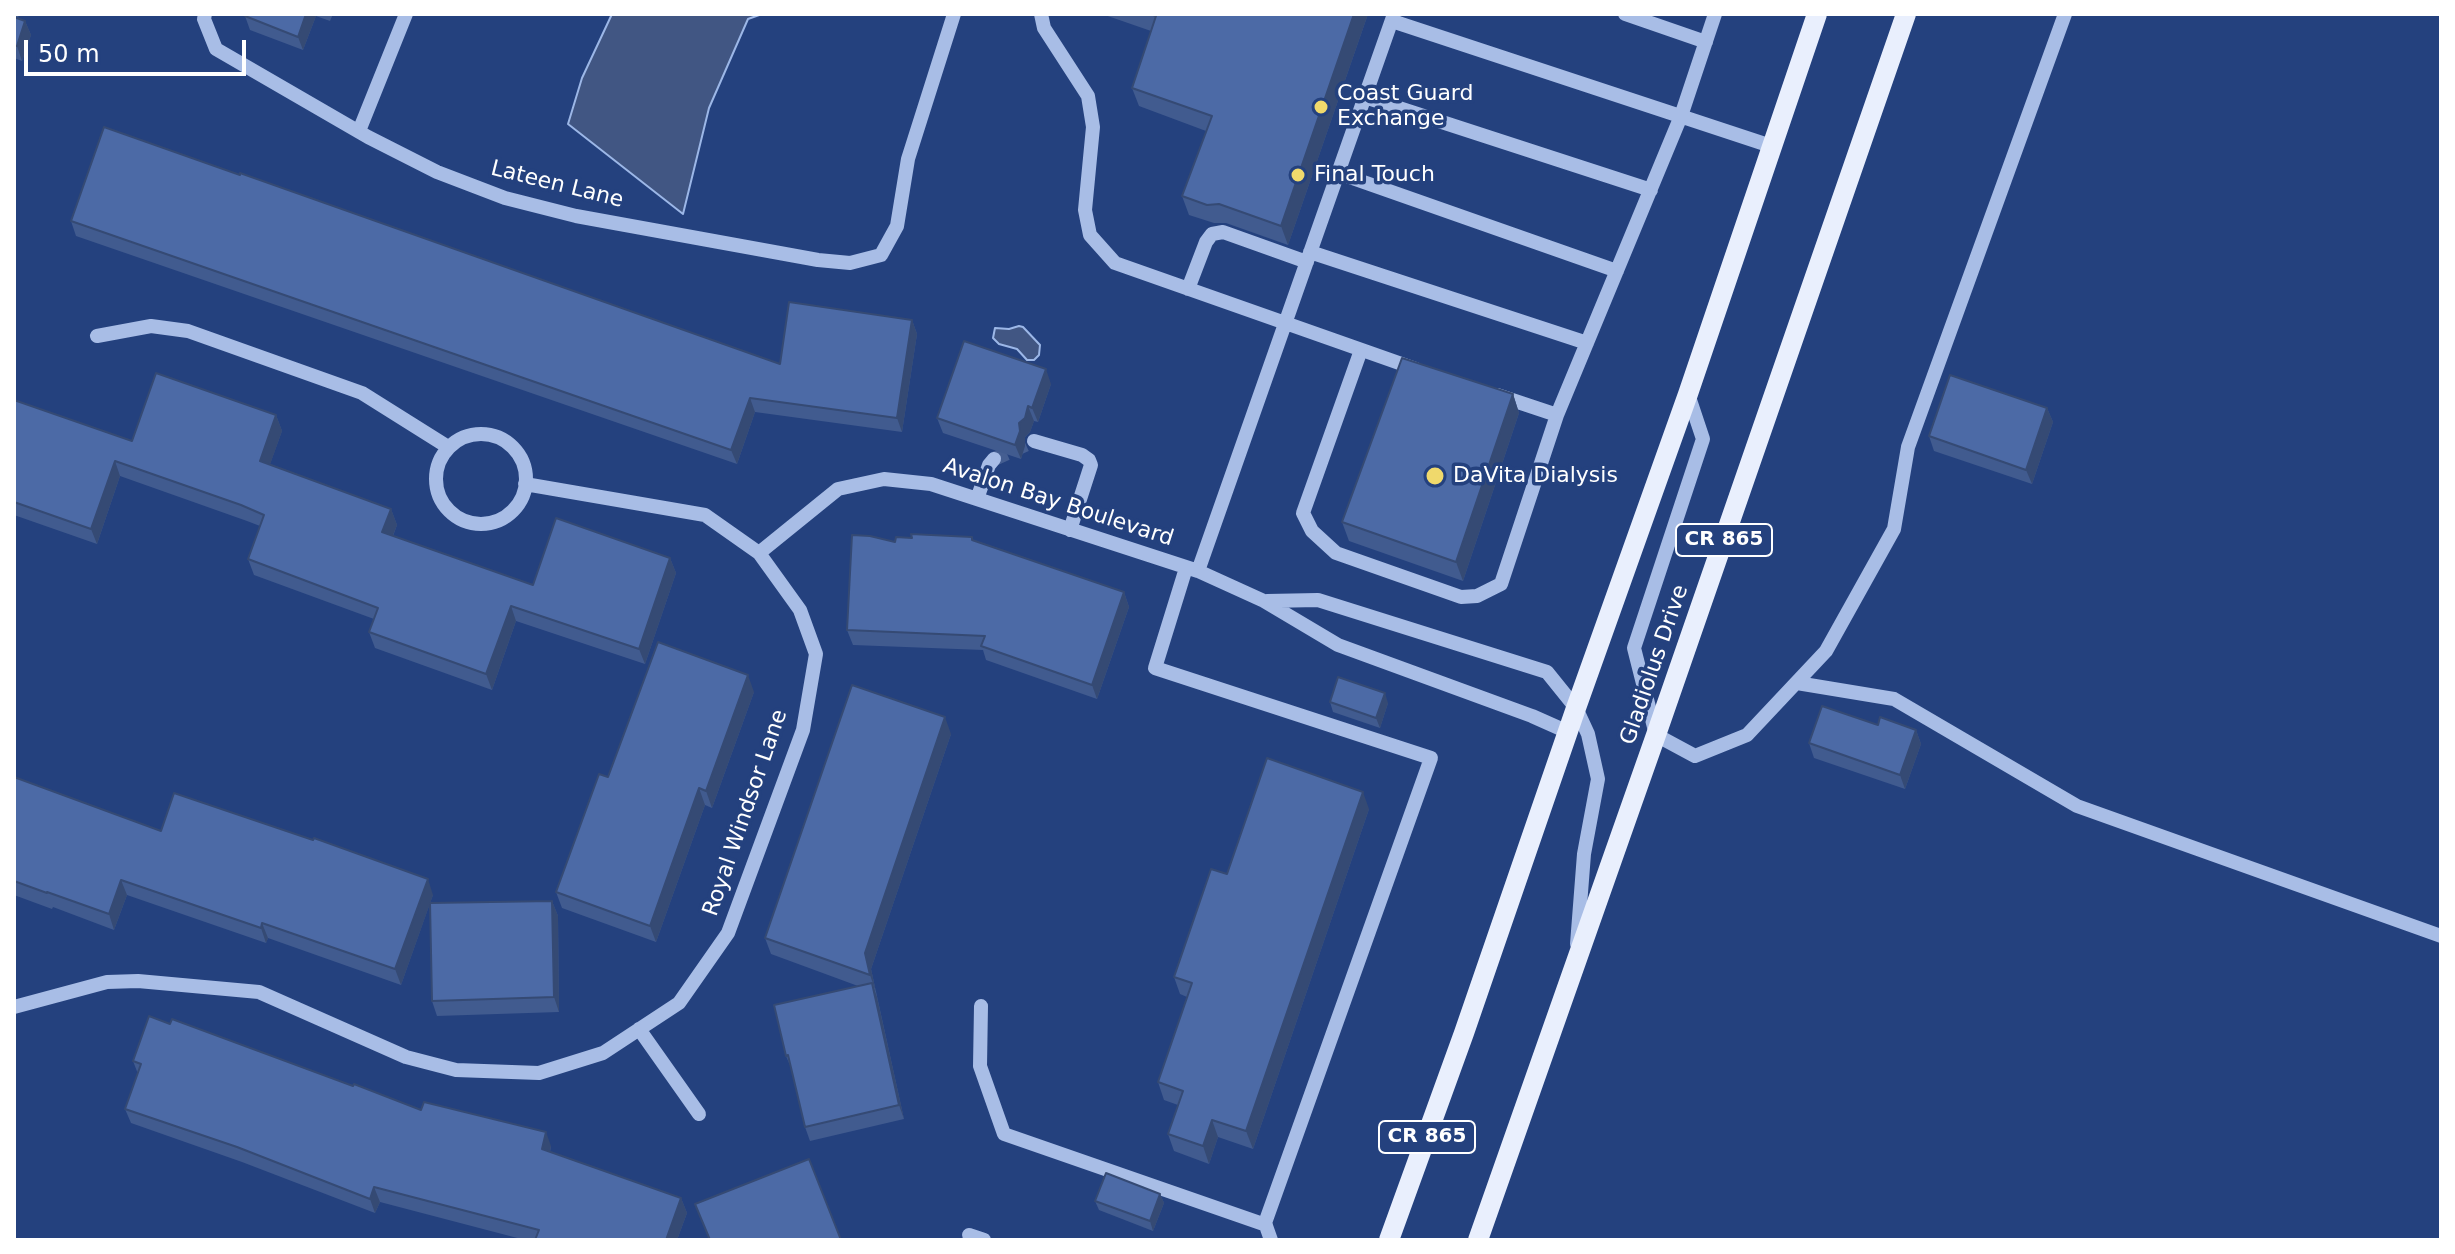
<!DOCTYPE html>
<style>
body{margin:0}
#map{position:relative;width:2455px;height:1254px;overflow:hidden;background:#24417e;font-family:"DejaVu Sans",sans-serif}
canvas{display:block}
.frame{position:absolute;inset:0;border:16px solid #fff;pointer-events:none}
.scale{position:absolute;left:24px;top:40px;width:222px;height:36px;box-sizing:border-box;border:4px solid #fff;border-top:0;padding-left:10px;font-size:24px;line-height:28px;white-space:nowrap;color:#fff;-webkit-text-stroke:6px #24417e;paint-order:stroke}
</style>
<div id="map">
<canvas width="2455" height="1254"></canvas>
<div class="frame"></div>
<div class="scale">50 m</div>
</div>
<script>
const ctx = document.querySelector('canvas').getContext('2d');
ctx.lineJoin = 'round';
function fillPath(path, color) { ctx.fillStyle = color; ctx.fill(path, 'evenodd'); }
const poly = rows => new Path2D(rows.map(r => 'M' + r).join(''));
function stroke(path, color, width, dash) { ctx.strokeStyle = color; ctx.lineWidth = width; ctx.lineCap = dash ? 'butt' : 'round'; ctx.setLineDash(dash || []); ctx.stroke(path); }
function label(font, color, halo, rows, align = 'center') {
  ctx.font = font + ' "DejaVu Sans",sans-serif'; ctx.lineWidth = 7; ctx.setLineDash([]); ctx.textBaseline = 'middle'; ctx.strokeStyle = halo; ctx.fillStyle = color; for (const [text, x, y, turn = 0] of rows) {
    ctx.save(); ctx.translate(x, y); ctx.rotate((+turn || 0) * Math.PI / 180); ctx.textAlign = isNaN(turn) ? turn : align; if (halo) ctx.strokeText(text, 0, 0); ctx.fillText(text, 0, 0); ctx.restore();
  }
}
const water = poly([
 [612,14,762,14,748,19,709,108,683,214,568,124,582,78,612,14],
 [1019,326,1023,327,1040,345,1039,355,1034,360,1027,360,1017,349,999,344,993,338,995,328,1009,329,1019,326]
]);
fillPath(water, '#415683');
stroke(water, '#9cb7e7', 2);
stroke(poly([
 [994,459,1034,441]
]), '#455e91', 14, [14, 7]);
stroke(poly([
 [205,14,204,19,216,49,368,137,437,172,505,198,576,216,818,260,850,263,881,255,897,226,908,159,954,14],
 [1041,14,1044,28,1088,96,1093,127,1085,210,1090,235,1115,263,1416,369],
 [1625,14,1706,42],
 [1392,21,1771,146],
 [1365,97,1651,190],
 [359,131,406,14],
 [1338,173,1617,271],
 [1310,252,1587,343],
 [1188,289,1206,242,1212,234,1223,232,1307,262],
 [97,336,151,326,188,331,362,393,448,447],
 [1361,350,1303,513,1312,531,1336,553,1461,597,1477,596,1501,584,1557,415],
 [1688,394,1703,439,1634,648,1656,735,1695,756,1747,735,1826,651,1894,529,1908,447,2065,14],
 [1497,395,1557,415,1681,116,1715,14],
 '436 479a45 45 0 1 1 90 0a45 45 0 1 1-90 0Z',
 [1034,441,1082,455,1089,460,1091,465,1070,530],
 [977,499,989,465,994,459],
 [759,553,838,489,884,479,931,484,1198,571,1264,601,1338,645,1532,716,1568,732],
 [1186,568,1155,668,1431,758,1265,1223,1271,1240],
 [1198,571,1394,14],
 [1267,601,1318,600,1547,672,1576,708,1588,734,1598,779,1584,854,1577,944],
 [1797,683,1894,699,2077,806,2441,936],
 [981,1006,980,1066,1004,1134,1266,1225],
 [14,1007,107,982,138,981,259,992,406,1057,456,1070,539,1073,603,1053,679,1003,728,933,803,730,816,654,800,610,759,553,705,515,525,484],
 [639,1029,699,1114],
 [969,1235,984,1240]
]), '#a8bde6', 14);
stroke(poly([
 [1389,1240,1464,1033,1576,708,1688,394,1817,14],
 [1478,1240,1656,735,1906,14]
]), '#e9effd', 20);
fillPath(poly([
 [14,14,19,14,18,18,25,21,31,35,22,61,14,58],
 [246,14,333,14,330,21,316,16,303,50,250,30,245,16],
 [1102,14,1368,14,1288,245,1226,223,1214,223,1189,215,1182,196,1206,131,1139,106,1132,88,1151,31],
 [71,221,780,364,912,320,917,334,902,432,755,412,737,464,76,236],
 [1051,384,1038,422,1034,421,1030,432,1025,437,1025,446,1021,459,943,433,937,418],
 [1513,394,1519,413,1463,581,1349,541,1342,522],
 [14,400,132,441,276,415,282,431,270,464,391,509,397,525,393,536,533,585,670,558,676,573,645,664,516,621,492,690,375,648,369,632,374,619,254,575,248,559,260,526,247,521,120,476,97,544,14,515],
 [2047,408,2053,422,2032,484,1934,451,1929,436],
 [974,540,1124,592,1129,607,1097,699,986,660,983,650,853,645,847,630,895,542],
 [754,692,712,808,705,805,656,942,562,908,556,892,608,777],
 [1330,702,1388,703,1380,728,1333,712],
 [1878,725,1916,730,1921,744,1905,789,1814,758,1809,743],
 [951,734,871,969,904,1119,810,1141,805,1127,792,1070,786,1056,858,986,771,954,765,938],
 [14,777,161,831,433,895,430,903,552,901,558,916,559,1012,437,1016,432,1001,430,903,401,985,268,938,266,943,127,895,114,930,53,907,52,909,14,895],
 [1369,809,1253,1149,1218,1137,1209,1164,1174,1151,1168,1134,1178,1105,1164,1100,1158,1082,1187,997,1180,994,1174,977,1227,874],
 [133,1061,353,1086,421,1110,551,1146,550,1152,681,1198,687,1213,677,1240,525,1240,380,1202,375,1213,242,1162,131,1123,125,1109,138,1074],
 [1160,1194,1164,1203,1153,1231,1099,1210,1095,1201]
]), '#415b8f');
fillPath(poly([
 [306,14,315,14,316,16,303,50,298,37],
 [1354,14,1368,14,1288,245,1281,226],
 [25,21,31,35,22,61,17,46],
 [912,320,917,334,902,432,897,418],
 [1046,369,1051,384,1038,422,1032,408],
 [1513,394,1519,413,1463,581,1456,562],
 [750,398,755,412,737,464,731,450],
 [1028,406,1034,421,1030,432,1025,437,1025,446,1021,459,1015,445,1019,423],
 [2047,408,2053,422,2032,484,2026,470],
 [276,415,282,431,266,476,260,461],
 [115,461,120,476,97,544,91,529],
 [391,509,397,525,388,548,382,532],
 [670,558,676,573,645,664,639,649],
 [1124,592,1129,607,1097,699,1092,685],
 [511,606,516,621,492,690,486,674],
 [748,675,754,692,712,808,706,791],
 [1385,693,1388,703,1380,728,1376,718],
 [945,717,951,734,871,969,876,992,870,975,865,953],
 [1916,730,1921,744,1905,789,1900,775],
 [699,788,705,805,656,942,650,926],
 [1363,792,1369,809,1253,1149,1246,1131],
 [428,879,433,895,401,985,395,969],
 [121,880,127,895,114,930,109,914],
 [552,901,558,916,559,1012,554,997],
 [262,923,268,938,266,943,261,928],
 [872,983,877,997,904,1119,899,1105],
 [1212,1120,1218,1137,1209,1164,1203,1146],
 [546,1132,551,1146,547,1163,542,1149],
 [374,1187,380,1202,375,1213,370,1199],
 [1160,1194,1164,1203,1153,1231,1150,1221],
 [681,1198,687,1213,677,1240,666,1240]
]), '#354a74');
const building = poly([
 [246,14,306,14,298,37,245,16,246,14],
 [1150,14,1354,14,1281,226,1219,204,1207,205,1182,196,1212,116,1132,88,1156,16,1150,14],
 [14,17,25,21,17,46,14,46,14,17],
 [104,127,240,175,240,173,780,364,789,302,912,320,897,418,750,398,731,450,71,221,104,127],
 [964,341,1046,369,1032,408,1028,406,1025,418,1019,423,1020,431,1015,445,937,418,964,341],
 [1402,358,1513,394,1456,562,1342,522,1402,358],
 [156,373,276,415,260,461,391,509,382,532,533,585,556,518,670,558,639,649,511,606,486,674,369,632,378,608,248,559,264,515,241,505,115,461,91,529,14,502,14,400,132,441,156,373],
 [1950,375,2047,408,2026,470,1929,436,1950,375],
 [911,534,972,537,972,540,1124,592,1092,685,981,646,985,636,847,630,852,535,870,536,895,542,896,537,912,538,911,534],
 [658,642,748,675,706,791,699,788,650,926,556,892,599,774,608,777,658,642],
 [1338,677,1385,693,1376,718,1330,702,1338,677],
 [852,685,945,717,865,953,870,975,765,938,852,685],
 [1822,706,1878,725,1880,717,1916,730,1900,775,1809,743,1822,706],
 [1267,758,1363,792,1246,1131,1212,1120,1203,1146,1168,1134,1183,1091,1158,1082,1192,983,1174,977,1211,869,1227,874,1267,758],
 [14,777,161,831,174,793,313,840,314,838,428,879,395,969,262,923,261,928,121,880,109,914,47,892,47,893,14,881,14,777],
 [552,901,554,997,432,1001,430,903,552,901],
 [872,983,899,1105,805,1127,788,1055,786,1056,774,1005,872,983],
 [149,1016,170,1024,172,1019,353,1086,354,1084,421,1110,424,1102,546,1132,542,1149,681,1198,666,1240,535,1240,539,1230,374,1187,370,1199,237,1147,125,1109,141,1064,133,1061,149,1016],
 [809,1159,841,1240,710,1240,695,1204,809,1159],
 [1106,1173,1160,1194,1150,1221,1095,1201,1106,1173]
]);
fillPath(building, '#4c6aa6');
stroke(building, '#354a74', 2);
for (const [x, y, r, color] of [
 [1321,107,8,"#f0d96c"],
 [1298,175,8,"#f0d96c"],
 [1435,476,10,"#f0d96c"]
]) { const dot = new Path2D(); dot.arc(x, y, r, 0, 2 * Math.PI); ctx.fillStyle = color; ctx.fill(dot); stroke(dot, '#24417e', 3); }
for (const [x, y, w] of [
 [1724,540,96],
 [1427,1137,96]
]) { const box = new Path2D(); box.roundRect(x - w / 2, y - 16, w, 32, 6); ctx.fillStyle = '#24417e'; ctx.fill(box); stroke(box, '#fff', 2); }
label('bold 20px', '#fff', null, [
 ["CR 865",1724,540],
 ["CR 865",1427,1137]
]);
label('22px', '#fff', '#24417e', [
 ["Coast Guard",1337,94],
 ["Exchange",1337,119],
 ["Final Touch",1314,175],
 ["DaVita Dialysis",1453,476]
], 'left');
label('22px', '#fff', '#24417e', [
 ["Lateen Lane",557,185,14],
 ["Avalon Bay Boulevard",1058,503,18],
 ["Gladiolus Drive",1655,665,-71],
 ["Royal Windsor Lane",746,813,-71]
]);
</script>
